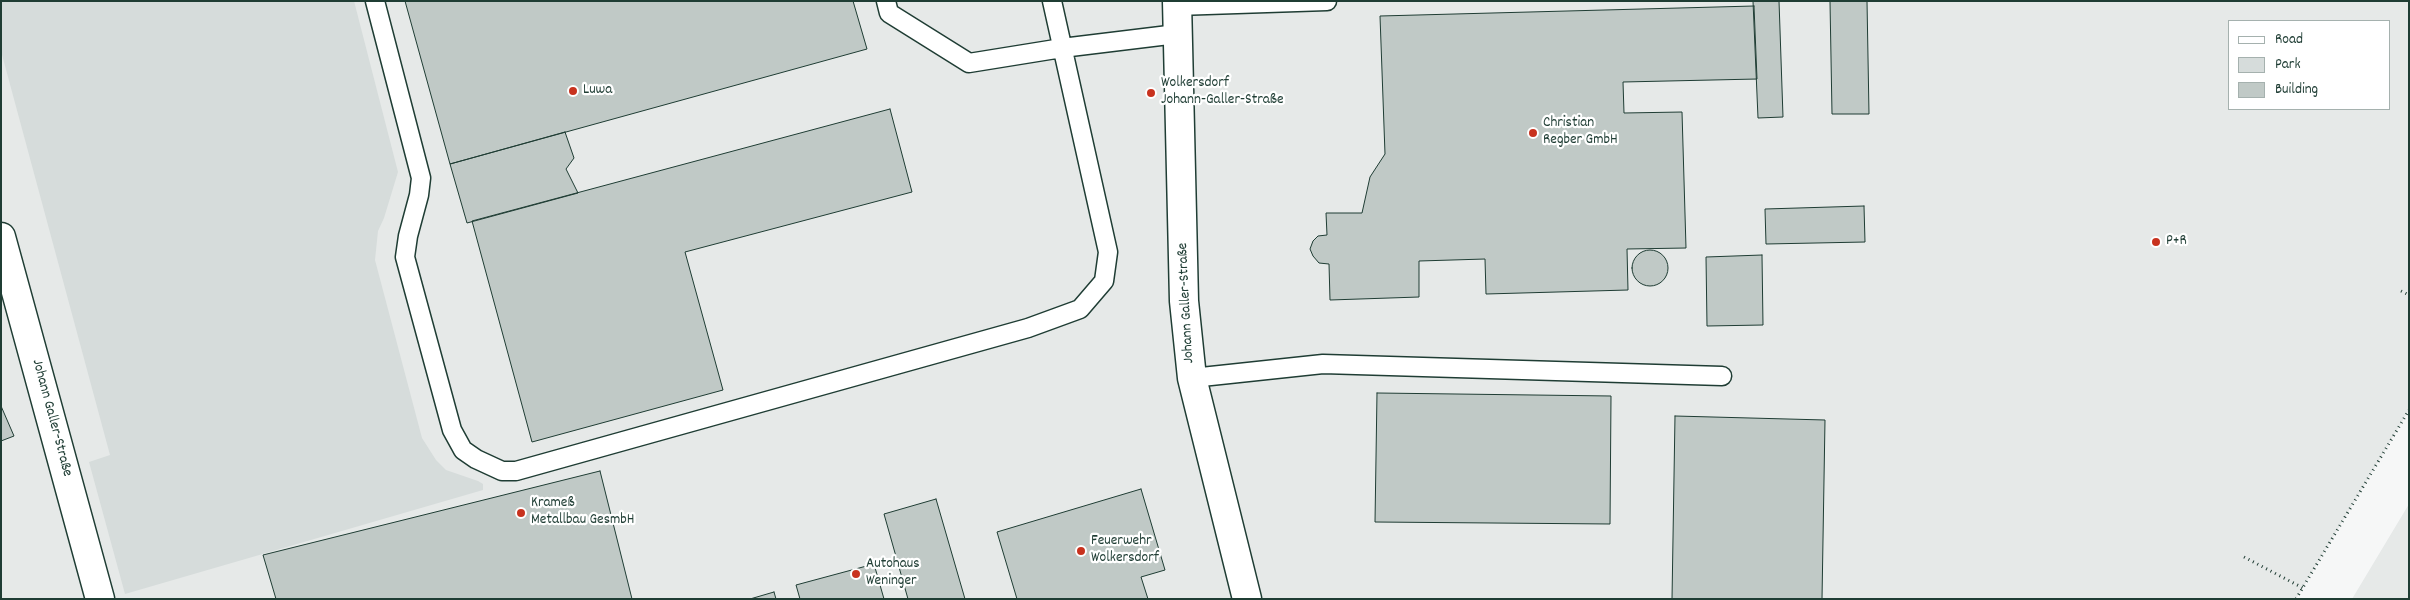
<!DOCTYPE html>
<meta charset="utf-8">
<style>
body{margin:0}
#map{position:relative;width:2410px;height:600px;overflow:hidden;background:#f6f7f7;font-family:Dekko,sans-serif}
canvas{display:block}
.frame{position:absolute;inset:0;border:2px solid #1f3d34;pointer-events:none}
.legend{position:absolute;left:2228px;top:20px;width:162px;height:90px;box-sizing:border-box;background:#fff;border:1px solid #a5b1ae;margin:0;padding:6px 9px;list-style:none;font-size:15px;color:#1f3d34}
.legend li{display:flex;align-items:center;gap:10px;height:25px}
.legend b{width:25px;border:1px solid #a5b1ae}
</style>
<div id="map">
<canvas width="2410" height="600"></canvas>
<div class="frame"></div>
<ul class="legend">
<li><b style="height:6px;background:#fff"></b>Road</li>
<li><b style="height:14px;background:#d6dcdb"></b>Park</li>
<li><b style="height:14px;background:#c0c9c6"></b>Building</li>
</ul>
</div>
<script>
const ctx = document.querySelector('canvas').getContext('2d');
ctx.lineJoin = 'round';
function fillPath(path, color) { ctx.fillStyle = color; ctx.fill(path, 'evenodd'); }
const poly = rows => new Path2D(rows.map(r => 'M' + r).join(''));
function stroke(path, color, width, dash) { ctx.strokeStyle = color; ctx.lineWidth = width; ctx.lineCap = dash ? 'butt' : 'round'; ctx.setLineDash(dash || []); ctx.stroke(path); }
function label(font, color, halo, rows, align = 'center') {
  ctx.font = font + ' Dekko,sans-serif'; ctx.lineWidth = 4.5; ctx.setLineDash([]); ctx.textBaseline = 'middle'; ctx.strokeStyle = halo; ctx.fillStyle = color; for (const [text, x, y, turn = 0] of rows) {
    ctx.save(); ctx.translate(x, y); ctx.rotate((+turn || 0) * Math.PI / 180); ctx.textAlign = isNaN(turn) ? turn : align; if (halo) ctx.strokeText(text, 0, 0); ctx.fillText(text, 0, 0); ctx.restore();
  }
}
fillPath(poly([
 [1,1,2409,1,2409,410,2296,599,1,599],
 [2229,21,2389,21,2389,109,2229,109],
 [2409,504,2409,599,2352,599]
]), '#e6e9e8');
fillPath(poly([
 [1,1,354,1,398,172,384,218,378,231,375,260,422,438,436,460,446,470,478,481,483,484,483,490,125,594,89,462,110,455,1,51]
]), '#d6dcdb');
const building = poly([
 [405,1,853,1,867,49,450,164,405,1],
 [1753,1,1779,1,1783,117,1758,118,1753,1],
 [1830,1,1867,1,1869,114,1832,114,1830,1],
 [1754,6,1757,79,1623,82,1624,113,1682,112,1686,248,1627,249,1628,290,1486,294,1485,259,1419,261,1419,297,1330,300,1329,264,1319,263,1313,256,1310,249,1313,241,1318,236,1327,235,1326,213,1362,213,1370,177,1385,154,1380,16,1754,6],
 [890,109,912,192,685,252,723,390,532,442,472,221,890,109],
 [565,132,574,158,566,169,578,193,467,223,450,164,565,132],
 [1864,206,1865,242,1766,244,1765,209,1864,206],
 '1632 268a18 18 0 1 1 36 0a18 18 0 1 1-36 0Z',
 [1762,255,1763,325,1707,326,1706,257,1762,255],
 [1377,393,1611,396,1610,524,1375,522,1377,393],
 [1,406,14,436,1,441,1,406],
 [1675,416,1825,420,1822,599,1672,599,1675,416],
 [600,471,632,599,276,599,263,555,600,471],
 [1141,489,1165,570,1141,577,1148,599,1017,599,997,532,1141,489],
 [936,499,965,599,908,599,884,514,936,499],
 [874,564,884,599,800,599,796,585,874,564],
 [774,592,776,599,750,599,774,592]
]);
fillPath(building, '#c0c9c6');
stroke(building, '#1f3d34', 1);
const lane = poly([
 [375,1,421,178,419,195,408,236,405,257,452,430,463,450,476,459,502,471,516,471,1028,328,1080,309,1104,281,1108,252,1052,1],
 [886,1,889,13,969,63,1062,48,1177,34],
 [1177,6,1327,1],
 [1192,378,1323,364,1722,376]
]);
const street = poly([
 [1177,1,1184,301,1192,378,1247,599],
 [1,237,100,599]
]);
stroke(lane, '#1f3d34', 21);
stroke(street, '#1f3d34', 31);
stroke(poly([
 [2401,291,2409,295],
 [2244,557,2303,588],
 [2296,599,2409,410]
]), '#1f3d34', 3, [1, 4]);
stroke(lane, '#fff', 18);
stroke(street, '#fff', 28);
for (const [x, y, r, color] of [
 [573,91,5,"#c8321e"],
 [1151,93,5,"#c8321e"],
 [1533,133,5,"#c8321e"],
 [2156,242,5,"#c8321e"],
 [521,513,5,"#c8321e"],
 [1081,551,5,"#c8321e"],
 [856,574,5,"#c8321e"]
]) { const dot = new Path2D(); dot.arc(x, y, r, 0, 2 * Math.PI); ctx.fillStyle = color; ctx.fill(dot); stroke(dot, '#fff', 2); }
label('15px', '#1f3d34', '#fff', [
 ["Wolkersdorf",1161,84],
 ["Johann-Galler-Straße",1161,101],
 ["Luwa",583,91],
 ["Christian",1543,124],
 ["Regber GmbH",1543,141],
 ["P+R",2166,242],
 ["Krameß",531,504],
 ["Metallbau GesmbH",531,521],
 ["Feuerwehr",1091,542],
 ["Wolkersdorf",1091,559],
 ["Autohaus",866,565],
 ["Weninger",866,582]
], 'left');
label('15px', '#1f3d34', '#fff', [
 ["Johann Galler-Straße",1187,303,-93],
 ["Johann Galler-Straße",51,418,75]
]);
</script>
